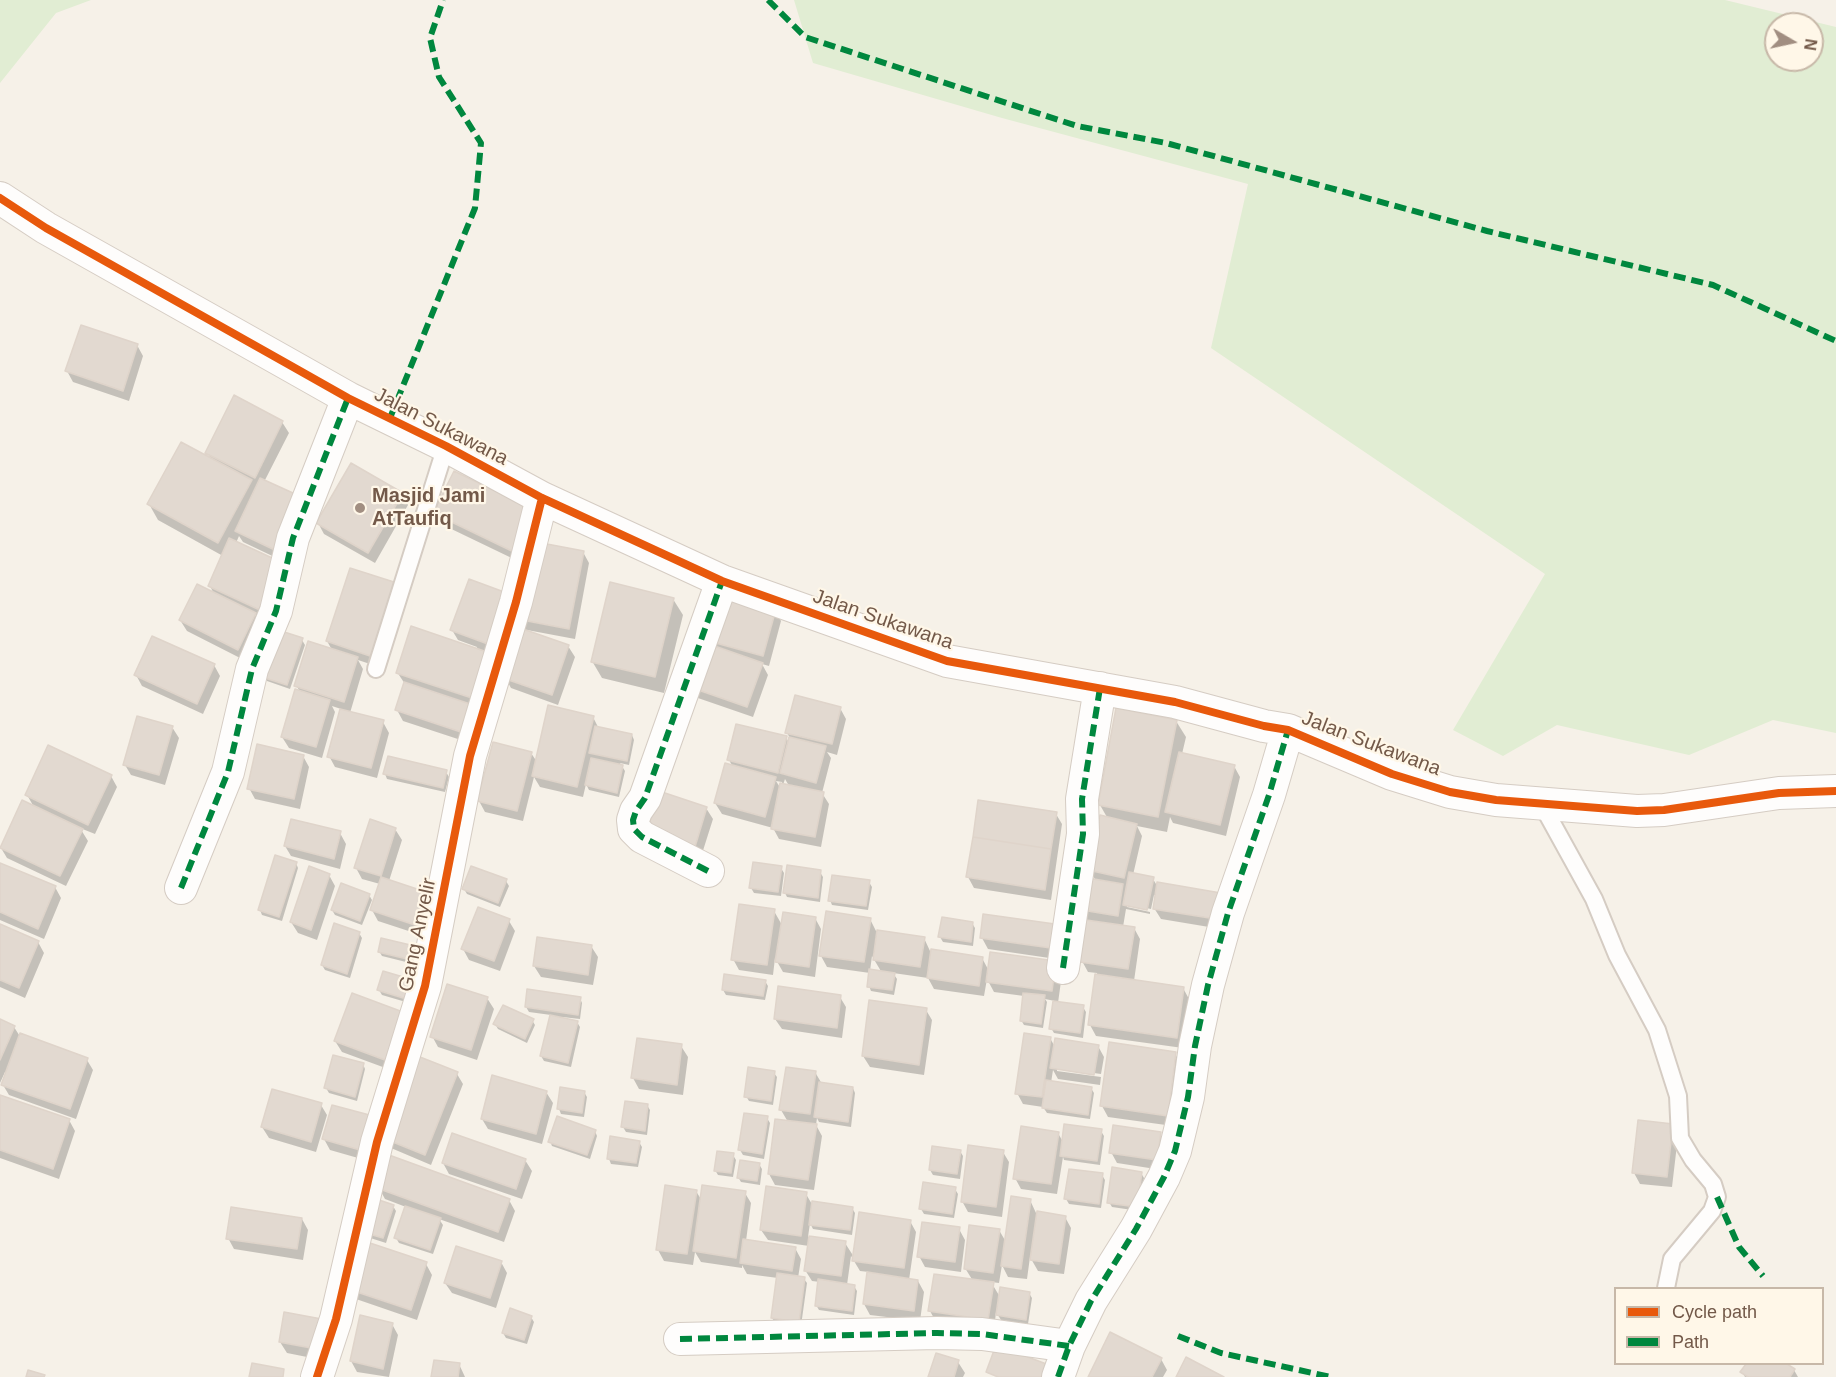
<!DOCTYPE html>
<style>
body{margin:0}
#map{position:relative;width:1836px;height:1377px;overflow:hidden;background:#f6f1e8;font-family:Arial,sans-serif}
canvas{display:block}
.legend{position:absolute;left:1614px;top:1287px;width:210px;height:78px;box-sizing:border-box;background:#fff7e8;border:2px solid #c7b8a8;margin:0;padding:8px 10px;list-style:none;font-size:18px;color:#735949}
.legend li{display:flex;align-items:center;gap:12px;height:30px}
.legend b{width:30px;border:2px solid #c7b8a8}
.north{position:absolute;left:1764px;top:12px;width:60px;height:60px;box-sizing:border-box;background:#fff7e8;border:2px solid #c7b8a8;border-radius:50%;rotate:99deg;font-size:16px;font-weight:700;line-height:24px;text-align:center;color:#735949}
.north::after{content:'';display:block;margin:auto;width:21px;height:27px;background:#a18e81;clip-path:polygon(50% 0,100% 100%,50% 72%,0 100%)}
</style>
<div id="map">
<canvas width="1836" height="1377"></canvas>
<ul class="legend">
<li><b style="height:8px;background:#e8590c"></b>Cycle path</li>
<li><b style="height:8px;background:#00873e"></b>Path</li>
</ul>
<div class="north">N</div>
</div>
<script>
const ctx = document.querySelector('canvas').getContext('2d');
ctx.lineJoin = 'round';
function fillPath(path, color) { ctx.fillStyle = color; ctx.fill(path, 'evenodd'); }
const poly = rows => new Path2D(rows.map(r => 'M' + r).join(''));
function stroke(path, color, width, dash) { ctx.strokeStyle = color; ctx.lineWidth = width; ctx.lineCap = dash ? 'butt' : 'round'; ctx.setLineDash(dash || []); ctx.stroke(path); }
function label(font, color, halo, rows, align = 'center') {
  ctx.font = font + ' Arial,sans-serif'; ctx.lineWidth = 4.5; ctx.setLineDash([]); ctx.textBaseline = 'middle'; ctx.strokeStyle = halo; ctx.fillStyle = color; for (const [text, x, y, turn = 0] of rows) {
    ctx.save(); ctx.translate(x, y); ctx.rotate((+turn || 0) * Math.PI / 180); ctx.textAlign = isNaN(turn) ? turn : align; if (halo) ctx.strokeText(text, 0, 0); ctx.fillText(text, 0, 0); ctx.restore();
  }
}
fillPath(poly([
 [0,0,91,0,56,13,0,83],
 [794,0,1725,0,1836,27,1836,733,1773,720,1689,755,1557,725,1503,756,1453,730,1545,574,1211,348,1248,184,1002,118,813,63],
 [1776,24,1812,24,1812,60,1776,60]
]), '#e1edd3');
fillPath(poly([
 [137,345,143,356,129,401,73,382,67,371],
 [282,422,289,433,264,482,285,562,243,542,239,536,236,543,268,621,255,615,261,625,244,660,187,631,180,620,214,594,210,586,223,556,158,520,149,504,211,460,207,452],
 [455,473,522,563,441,524,435,513],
 [402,494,408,505,375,563,324,534,318,523],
 [583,552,589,563,575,639,527,630,526,632,568,646,575,657,558,705,511,688,505,677,526,632,517,617,470,743,403,721,397,710,405,684,397,672,476,650,477,647,458,640,452,630,514,597],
 [351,569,379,667,358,660,363,669,350,713,383,722,389,733,377,778,335,767,329,756,341,709,332,706,335,712,322,758,289,748,282,737,300,692,296,685,332,650,327,641],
 [673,599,683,615,664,693,602,678,592,661],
 [775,610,781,621,769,666,762,664,768,675,753,717,695,697,704,644],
 [302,640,305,645,290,689,267,681,264,676],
 [214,665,220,676,203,714,142,686,136,675],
 [840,708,846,719,837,755,827,752,831,758,822,793,829,804,821,847,779,839,773,828,722,814,715,803,733,767,729,760,786,737,789,743,790,738,787,733],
 [785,779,789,786,783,785],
 [776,781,782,782,781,789],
 [593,717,599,729,632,735,634,740,629,765,620,763,625,771,619,797,589,790,586,784,583,797,540,787,534,777,523,821,485,812,479,801,531,753,537,762],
 [1176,721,1186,737,1182,754,1234,766,1240,777,1226,836,1173,823,1170,817,1167,832,1137,826,1142,836,1133,875,1153,879,1156,884,1220,894,1221,929,1161,919,1154,908,1156,896,1154,895,1151,909,1127,904,1127,907,1150,912,1150,914,1126,909,1123,927,1134,928,1140,939,1134,981,1183,988,1189,999,1183,1048,1096,1036,1090,1025,1097,973,1088,972,1082,961,1088,920,1084,920,1096,881,1089,869,1108,819,1100,805],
 [172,727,179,738,165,785,131,775,125,765],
 [303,756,309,767,300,809,255,799,249,788],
 [446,772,449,777,445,792,387,779,385,774],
 [111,776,117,787,95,834,80,828,88,841,66,886,7,858,1,848,34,807,27,795],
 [706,808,713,819,700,860,654,846],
 [1056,814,1062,824,1051,900,974,888,968,877],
 [395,829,402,840,389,881,436,940,378,921,372,910,380,884,362,879,356,868],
 [340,833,346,844,340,869,291,856,285,846],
 [296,863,298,868,282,921,262,915,260,910],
 [0,864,55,887,61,898,44,939,0,920],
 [781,868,784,873,781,896,754,893,751,888],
 [820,872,823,877,820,902,787,897,785,893],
 [329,875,335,886,317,940,298,933,291,922],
 [506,881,509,886,500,907,467,894,464,889],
 [869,882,872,887,868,910,832,905,830,900],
 [369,895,372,900,362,925,335,915,332,910],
 [774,911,782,925,815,918,821,929,815,977,783,972,775,958,773,975,739,970,733,959],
 [870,919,876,931,924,938,930,951,982,958,989,971,1062,974,1058,1003,1083,1007,1086,1012,1083,1038,1054,1033,1051,1028,1055,1001,1045,999,1047,1002,1043,1028,1024,1025,1021,1020,1024,996,994,992,987,979,984,996,934,989,928,978,893,973,897,979,894,995,871,991,869,986,870,973,827,967,821,956],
 [872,956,882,973,870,971],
 [509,921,515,931,500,971,469,960,463,949],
 [972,923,975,928,973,946,943,942,940,937],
 [0,926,38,942,44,953,25,998,0,987],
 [1061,926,1063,960,988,949,982,938],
 [359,933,362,938,350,978,325,970,322,965],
 [591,946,598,957,593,985,541,977,534,966],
 [422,949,422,966,382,956,379,951],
 [765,981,768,986,765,1000,726,995,723,990],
 [419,984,416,1005,382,995,379,990],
 [353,995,399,1073,342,1052,335,1041],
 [840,997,846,1007,842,1038,782,1029,775,1019],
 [487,998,494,1009,477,1060,438,1047,432,1036],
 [580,998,582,1003,580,1019,562,1017,562,1019,577,1022,580,1027,571,1067,544,1061,541,1056,551,1015,529,1012,526,1007],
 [926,1010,932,1020,924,1075,870,1067,863,1056],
 [0,1020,14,1027,21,1038,87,1060,93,1070,76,1119,9,1095,3,1085,7,1073,5,1072,0,1083],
 [532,1020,535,1025,527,1043,498,1029,495,1024],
 [1050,1038,1055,1047,1098,1046,1104,1057,1101,1074,1057,1068,1057,1071,1101,1077,1100,1085,1058,1079,1053,1070,1051,1083,1091,1088,1094,1093,1090,1119,1047,1113,1043,1107,1023,1104,1017,1093],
 [681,1046,688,1057,683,1095,639,1089,633,1078],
 [1175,1054,1182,1065,1173,1126,1108,1117,1102,1106],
 [363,1064,365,1069,357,1101,329,1093,326,1088],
 [815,1072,822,1084,853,1088,855,1093,851,1127,819,1122,817,1118,816,1125,822,1136,814,1190,775,1185,769,1174,788,1122,781,1110],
 [774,1073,777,1077,773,1105,749,1101,746,1096],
 [457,1074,463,1084,431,1165,391,1148,384,1138],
 [546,1092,553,1103,542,1144,488,1129,482,1119],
 [584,1092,587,1097,584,1117,561,1114,559,1109],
 [0,1096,69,1120,75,1131,59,1179,0,1158],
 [321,1105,327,1115,316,1152,269,1138,262,1127],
 [647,1105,650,1110,647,1135,626,1132,623,1127],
 [333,1106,372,1162,330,1150,324,1139],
 [767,1118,770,1123,764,1159,743,1155,740,1150],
 [1640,1121,1678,1136,1672,1187,1640,1184,1634,1173],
 [595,1131,597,1136,590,1159,552,1146,550,1141],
 [1101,1131,1104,1136,1100,1165,1064,1160,1063,1157,1057,1194,1021,1189,1015,1178,1058,1133,1063,1142],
 [1160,1134,1166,1144,1162,1170,1117,1163,1111,1152],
 [639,1142,642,1147,638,1167,611,1164,609,1159],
 [960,1151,963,1156,960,1179,933,1175,930,1170],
 [1003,1152,1009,1162,1002,1217,968,1212,962,1201],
 [733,1155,736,1160,733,1177,718,1175,715,1170],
 [525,1160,532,1171,522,1199,449,1174,443,1163],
 [759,1164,762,1169,760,1185,741,1182,738,1177],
 [1141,1173,1144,1178,1139,1211,1112,1207,1109,1202],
 [1102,1175,1105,1180,1101,1208,1069,1204,1066,1199],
 [379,1188,509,1200,515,1211,504,1242,439,1219,443,1225,433,1254,399,1243,396,1238,406,1207,385,1199],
 [955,1189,958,1194,954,1218,924,1214,921,1209],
 [696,1191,702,1201,745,1193,751,1203,746,1241,795,1248,801,1259,798,1278,804,1279,807,1283,801,1326,775,1323,772,1318,778,1278,747,1274,742,1265,742,1268,701,1262,695,1252,693,1265,664,1261,658,1250],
 [806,1194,813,1206,852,1208,855,1213,852,1235,813,1229,810,1223,808,1237,845,1243,854,1257,910,1221,916,1232,909,1280,918,1281,924,1292,920,1321,870,1315,864,1304,869,1272,860,1271,851,1256,847,1285,854,1286,857,1291,854,1315,819,1310,816,1305,820,1282,812,1281,805,1270,809,1246,768,1240,761,1230],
 [1030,1200,1036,1213,1065,1217,1071,1228,1064,1274,1038,1271,1030,1257,1027,1279,1008,1277,1002,1265,999,1283,991,1282,1000,1297,1029,1293,1032,1298,1028,1324,1001,1320,996,1312,994,1330,936,1322,930,1311,973,1281,965,1268,999,1230,1006,1242],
 [393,1206,396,1211,386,1243,364,1236],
 [302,1219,308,1230,303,1260,234,1249,228,1238],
 [959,1229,965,1240,961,1272,925,1267,919,1256],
 [501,1262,507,1273,496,1308,452,1293,445,1283],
 [426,1264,432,1275,417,1320,356,1299,349,1289],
 [285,1314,327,1361,287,1353,280,1342],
 [531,1317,534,1322,527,1344,506,1338,503,1333],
 [392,1324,398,1335,389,1377,357,1372,351,1361],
 [1161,1359,1167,1370,1163,1377,1089,1377],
 [958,1362,965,1373,963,1377,930,1377],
 [459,1364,465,1377,433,1377],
 [1747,1364,1784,1364,1794,1370,1798,1377,1745,1377,1742,1372]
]), '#0003');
const building = poly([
 [81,325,138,344,123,391,65,371,81,325],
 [234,395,283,421,255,478,205,453,234,395],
 [181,442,252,480,218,543,147,504,181,442],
 [351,463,403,493,368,553,316,523,351,463],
 [454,471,536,511,516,553,433,513,454,471],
 [260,478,304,498,279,552,235,531,260,478],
 [229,538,283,563,262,611,208,586,229,538],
 [531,541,584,551,569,629,517,619,531,541],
 [350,568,397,583,373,657,326,641,350,568],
 [469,579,515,596,496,647,450,630,469,579],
 [610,582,674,598,655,677,591,662,610,582],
 [197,584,256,613,238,650,179,620,197,584],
 [718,592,776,609,763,656,705,640,718,592],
 [411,626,493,654,478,700,396,673,411,626],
 [520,628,569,645,552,695,503,678,520,628],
 [278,630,303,638,287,685,262,677,278,630],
 [152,636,215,664,197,704,134,675,152,636],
 [308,641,358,657,344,702,294,686,308,641],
 [703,642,763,663,747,707,687,686,703,642],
 [404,682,473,705,464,733,395,710,404,682],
 [295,689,330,700,316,747,281,737,295,689],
 [795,695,841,707,832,744,785,733,795,695],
 [548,705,594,716,577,787,532,776,548,705],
 [1116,708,1177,720,1158,817,1098,805,1116,708],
 [340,709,384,720,371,768,327,757,340,709],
 [137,716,173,726,159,775,123,765,137,716],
 [736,724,787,736,778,773,727,760,736,724],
 [595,726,632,734,627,761,589,753,595,726],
 [789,737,826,746,816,783,780,773,789,737],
 [493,742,532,752,517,811,477,801,493,742],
 [257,744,304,755,294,799,247,789,257,744],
 [48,745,112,775,88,825,25,795,48,745],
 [1179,752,1235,765,1220,825,1165,812,1179,752],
 [388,756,447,770,443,788,383,774,388,756],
 [591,758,623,765,617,793,585,785,591,758],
 [725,763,776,777,765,817,714,803,725,763],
 [780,783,824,792,815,837,771,829,780,783],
 [659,791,707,807,694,850,646,835,659,791],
 [22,800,83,829,60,876,0,848,22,800],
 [978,800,1057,812,1051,849,973,837,978,800],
 [1100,815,1137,824,1124,878,1088,870,1100,815],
 [291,819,341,831,334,859,284,846,291,819],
 [370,819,396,828,381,876,354,868,370,819],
 [973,837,1051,849,1045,890,966,877,973,837],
 [275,855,297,862,279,917,258,910,275,855],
 [753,862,782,866,778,892,749,888,753,862],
 [0,863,56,886,38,929,0,912,0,863],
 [787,865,821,870,818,898,783,893,787,865],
 [309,866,330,874,311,930,290,922,309,866],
 [471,866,507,879,498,903,462,889,471,866],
 [1129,872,1154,877,1147,910,1123,905,1129,872],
 [832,875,870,880,866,906,828,901,832,875],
 [381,877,441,897,430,930,370,910,381,877],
 [1082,877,1123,884,1118,916,1076,909,1082,877],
 [1157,882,1221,893,1216,919,1153,909,1157,882],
 [341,883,370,894,360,921,331,910,341,883],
 [739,904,775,909,767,965,731,960,739,904],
 [478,907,510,919,494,961,461,949,478,907],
 [826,911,871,918,864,962,819,956,826,911],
 [783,912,816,917,809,967,775,962,783,912],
 [983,914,1062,925,1058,949,980,938,983,914],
 [942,917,973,922,971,942,938,937,942,917],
 [1086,920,1135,927,1128,969,1080,962,1086,920],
 [334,923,360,932,347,974,321,965,334,923],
 [0,924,39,941,19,988,0,980,0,924],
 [877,930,925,937,920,967,873,960,877,930],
 [537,937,592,945,588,975,533,966,537,937],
 [381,938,423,948,420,962,378,952,381,938],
 [931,949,983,957,979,986,927,978,931,949],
 [990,952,1056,961,1052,991,986,982,990,952],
 [869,969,895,973,892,990,867,987,869,969],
 [383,971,420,982,413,1001,377,990,383,971],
 [724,974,766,980,763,996,722,990,724,974],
 [1095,974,1184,987,1177,1038,1088,1025,1095,974],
 [447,984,488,997,471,1050,430,1037,447,984],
 [778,986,841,995,837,1028,774,1019,778,986],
 [527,989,581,997,578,1015,525,1007,527,989],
 [352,993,411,1015,393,1063,334,1041,352,993],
 [1023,993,1045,995,1041,1024,1020,1021,1023,993],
 [869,1000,927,1008,919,1065,862,1056,869,1000],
 [1053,1001,1084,1005,1080,1033,1049,1029,1053,1001],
 [503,1005,534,1019,525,1039,493,1024,503,1005],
 [550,1015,578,1021,568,1063,540,1056,550,1015],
 [0,1019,15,1026,0,1060,0,1019],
 [20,1033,88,1058,70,1109,1,1085,20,1033],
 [1024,1033,1051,1037,1042,1097,1015,1094,1024,1033],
 [637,1038,682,1044,677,1085,631,1078,637,1038],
 [1055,1038,1099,1045,1094,1075,1050,1068,1055,1038],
 [1109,1042,1176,1052,1168,1116,1100,1106,1109,1042],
 [333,1055,364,1063,355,1097,324,1088,333,1055],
 [415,1055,458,1072,425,1155,383,1138,415,1055],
 [748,1067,775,1071,771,1101,744,1097,748,1067],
 [786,1067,816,1071,810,1114,779,1110,786,1067],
 [492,1075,547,1091,536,1134,481,1119,492,1075],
 [1046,1080,1092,1087,1088,1115,1042,1108,1046,1080],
 [819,1082,853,1087,848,1122,814,1117,819,1082],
 [560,1087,585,1091,582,1113,557,1109,560,1087],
 [272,1089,322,1103,311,1142,261,1127,272,1089],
 [0,1095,70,1119,53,1169,0,1150,0,1095],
 [625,1101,648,1104,645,1131,621,1127,625,1101],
 [332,1105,377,1117,367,1152,322,1139,332,1105],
 [744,1113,768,1116,762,1154,738,1150,744,1113],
 [557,1116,596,1130,587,1155,548,1142,557,1116],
 [775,1119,817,1124,808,1180,768,1174,775,1119],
 [1638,1120,1673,1124,1667,1177,1632,1173,1638,1120],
 [1064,1124,1102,1129,1097,1161,1060,1156,1064,1124],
 [1113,1125,1161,1132,1157,1160,1109,1153,1113,1125],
 [1021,1126,1059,1132,1051,1184,1013,1179,1021,1126],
 [452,1133,526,1159,516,1189,442,1163,452,1133],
 [610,1136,640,1141,636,1163,607,1159,610,1136],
 [968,1145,1004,1150,996,1207,961,1202,968,1145],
 [932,1146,961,1150,957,1174,929,1170,932,1146],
 [717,1151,734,1153,731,1173,714,1171,717,1151],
 [389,1155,510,1199,498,1232,377,1188,389,1155],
 [740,1160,760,1163,757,1181,737,1178,740,1160],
 [1112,1167,1142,1172,1137,1207,1107,1203,1112,1167],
 [1069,1169,1103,1173,1099,1204,1064,1199,1069,1169],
 [923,1182,956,1187,952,1214,919,1209,923,1182],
 [665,1185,697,1190,687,1254,656,1250,665,1185],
 [702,1185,746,1191,736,1258,693,1251,702,1185],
 [766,1186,807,1192,801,1236,760,1230,766,1186],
 [1011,1196,1031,1199,1021,1269,1001,1266,1011,1196],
 [370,1197,394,1205,383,1238,359,1231,370,1197],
 [812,1201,853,1207,850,1230,809,1225,812,1201],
 [405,1206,441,1218,430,1250,394,1238,405,1206],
 [231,1207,302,1218,297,1249,226,1239,231,1207],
 [1037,1211,1066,1216,1059,1264,1030,1260,1037,1211],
 [859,1212,911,1220,904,1268,852,1261,859,1212],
 [922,1222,960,1227,955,1262,917,1257,922,1222],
 [969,1225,1000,1229,993,1273,964,1269,969,1225],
 [809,1236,846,1241,841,1276,804,1271,809,1236],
 [743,1239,796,1247,792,1271,740,1263,743,1239],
 [364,1241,427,1262,411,1310,348,1289,364,1241],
 [456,1246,502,1261,490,1298,444,1283,456,1246],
 [867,1272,918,1280,914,1311,863,1304,867,1272],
 [777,1273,805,1277,799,1322,771,1318,777,1273],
 [934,1274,994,1282,988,1320,928,1311,934,1274],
 [818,1279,855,1285,852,1311,815,1306,818,1279],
 [1000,1287,1030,1292,1026,1320,996,1315,1000,1287],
 [510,1308,532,1316,524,1340,502,1333,510,1308],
 [284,1312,327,1320,322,1350,279,1342,284,1312],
 [360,1315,393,1323,383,1369,350,1361,360,1315],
 [1110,1332,1162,1358,1152,1377,1088,1377,1110,1332],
 [996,1345,1049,1365,1044,1377,998,1377,986,1372,996,1345],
 [936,1353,959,1360,954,1377,928,1377,936,1353],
 [1186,1357,1224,1377,1176,1377,1186,1357],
 [434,1360,460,1363,458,1377,431,1377,434,1360],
 [252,1363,284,1369,283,1377,249,1377,252,1363],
 [1746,1364,1787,1364,1795,1369,1790,1377,1748,1377,1740,1372,1746,1364],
 [28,1370,45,1375,44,1377,26,1377,28,1370]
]);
fillPath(building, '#e2d9d0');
stroke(building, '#dfd4ca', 1.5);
const lane = poly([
 [376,669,446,446],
 [1541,803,1594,899,1617,955,1657,1030,1678,1096,1680,1138,1693,1160,1713,1184,1717,1197,1712,1211,1672,1259,1666,1288]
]);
const street = poly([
 [0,198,46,228,286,363,348,398,446,446,542,498,722,581,947,661,1175,702,1264,726,1288,730,1392,774,1450,792,1496,800,1637,811,1664,810,1779,793,1836,791],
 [708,871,642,837,634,829,633,820,636,811,645,798,722,581],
 [181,888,228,772,252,669,276,611,293,538,348,398],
 [1063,968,1083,834,1082,799,1100,688],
 [680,1339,937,1333,982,1334,1069,1346],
 [317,1377,336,1319,377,1142,425,986,470,756,516,602,542,498],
 [1058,1377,1069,1346,1091,1301,1136,1229,1164,1177,1175,1151,1188,1097,1195,1046,1208,985,1228,913,1269,795,1288,730]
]);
stroke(lane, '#d5ccc3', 20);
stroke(street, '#d5ccc3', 34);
stroke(lane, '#fefdfc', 16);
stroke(street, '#fefdfc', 32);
stroke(poly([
 [768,0,805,37,1077,126,1166,143,1487,231,1713,285,1836,341],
 [390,418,475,208,481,143,439,77,430,38,443,0],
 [708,871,642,837,634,829,633,820,636,811,645,798,722,581],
 [181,888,228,772,252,669,276,611,293,538,348,398],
 [1063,968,1083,834,1082,799,1100,688],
 [1717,1197,1739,1247,1763,1276],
 [1178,1336,1221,1353,1331,1377],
 [680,1339,937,1333,982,1334,1069,1346],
 [1058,1377,1069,1346,1091,1301,1136,1229,1164,1177,1175,1151,1188,1097,1195,1046,1208,985,1228,913,1269,795,1288,730]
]), '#00873e', 6, [12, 6]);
stroke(poly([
 [0,198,46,228,286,363,348,398,446,446,542,498,722,581,947,661,1175,702,1264,726,1288,730,1392,774,1450,792,1496,800,1637,811,1664,810,1779,793,1836,791],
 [317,1377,336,1319,377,1142,425,986,470,756,516,602,542,498]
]), '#e8590c', 8);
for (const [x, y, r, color] of [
 [360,508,6,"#a18e81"]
]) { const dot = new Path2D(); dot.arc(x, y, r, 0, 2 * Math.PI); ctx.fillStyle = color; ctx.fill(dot); stroke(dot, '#fff7e8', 2); }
label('20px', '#735949', '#fff7e8', [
 ["Jalan Sukawana",441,427,27],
 ["Jalan Sukawana",883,620,19],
 ["Jalan Sukawana",1371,744,21],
 ["Gang Anyelir",418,935,-78]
]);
label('bold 20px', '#735949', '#fff7e8', [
 ["Masjid Jami",372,496],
 ["AtTaufiq",372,519]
], 'left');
</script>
